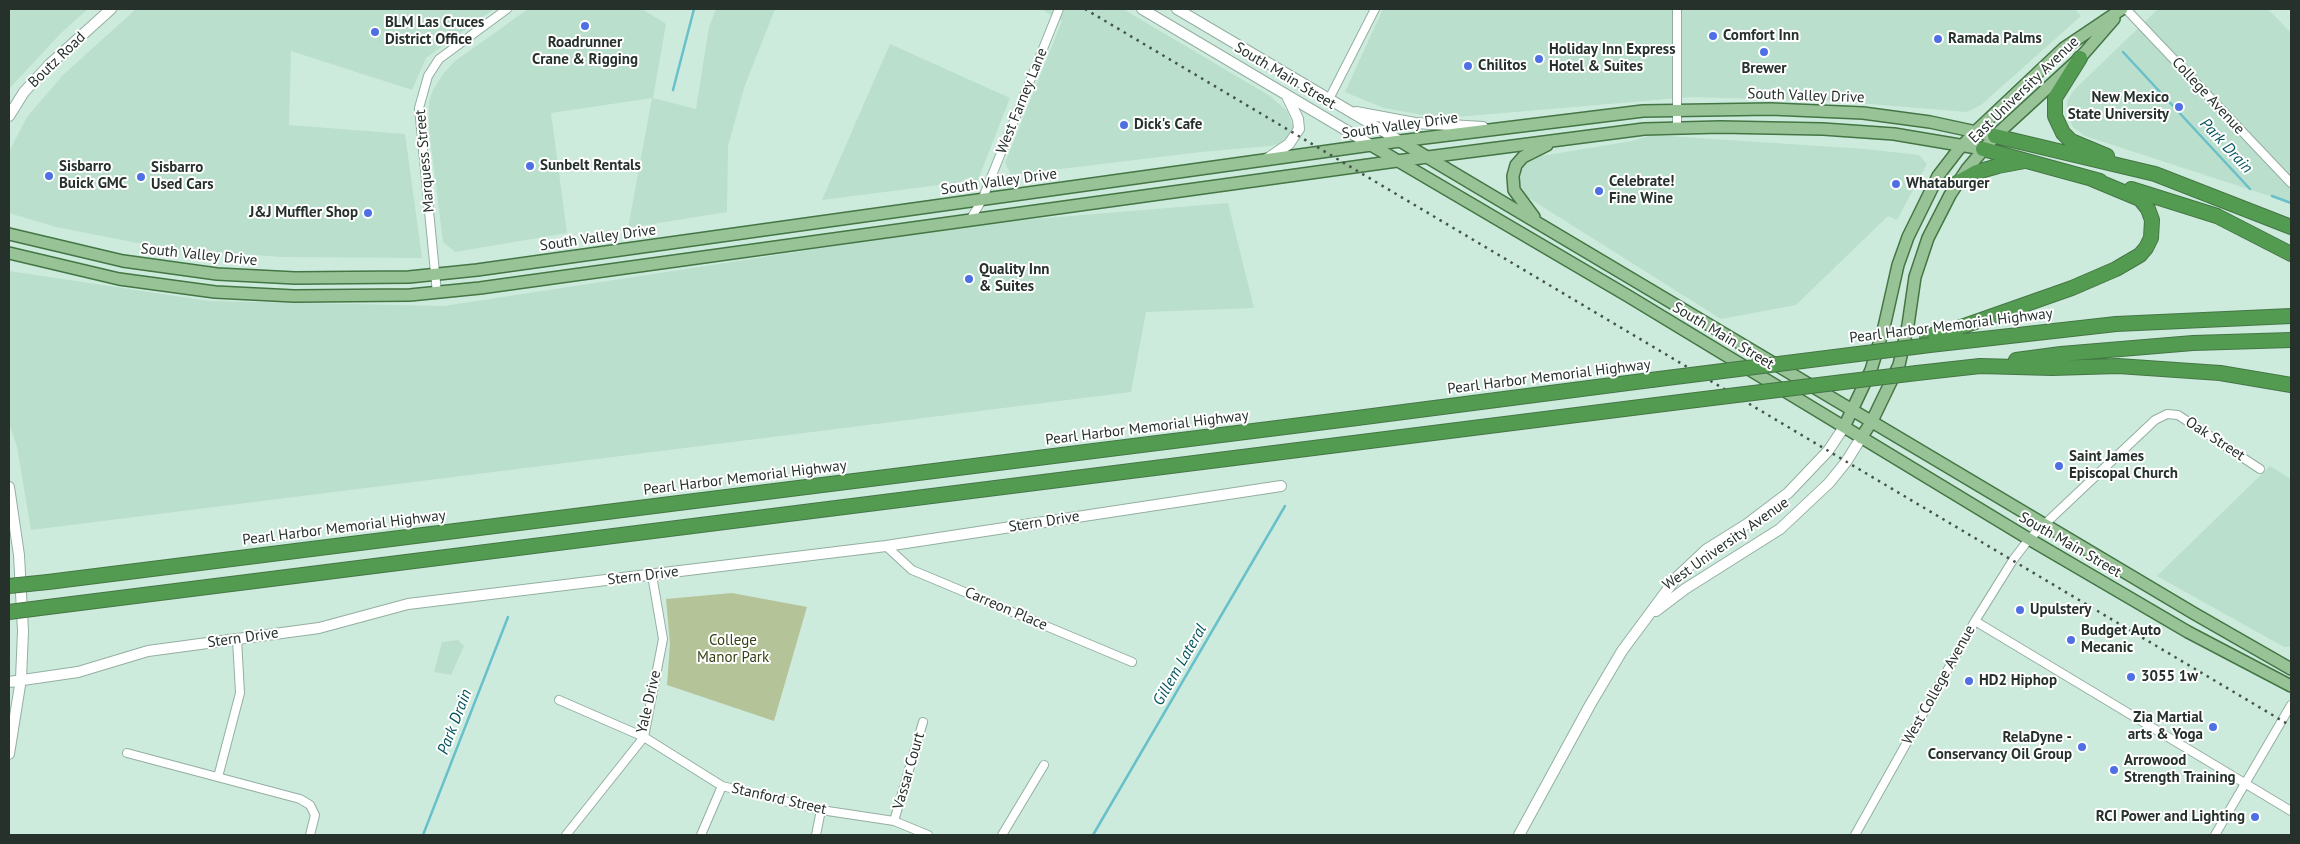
<!DOCTYPE html>
<style>
body{margin:0}
#map{position:relative;width:2300px;height:844px;overflow:hidden;background:#cdebdc;font-family:"PT Sans",sans-serif}
canvas{display:block}
.frame{position:absolute;inset:0;border:10px solid #26312c;pointer-events:none}
</style>
<div id="map">
<canvas width="2300" height="844"></canvas>
<div class="frame"></div>
</div>
<script>
const ctx = document.querySelector('canvas').getContext('2d');
ctx.lineJoin = 'round';
function fillPath(path, color) { ctx.fillStyle = color; ctx.fill(path, 'evenodd'); }
const poly = rows => new Path2D(rows.map(r => 'M' + r).join(''));
function stroke(path, color, width, dash) { ctx.strokeStyle = color; ctx.lineWidth = width; ctx.lineCap = dash ? 'butt' : 'round'; ctx.setLineDash(dash || []); ctx.stroke(path); }
function label(font, color, halo, rows, align = 'center') {
  ctx.font = font + ' "PT Sans",sans-serif'; ctx.lineWidth = 4; ctx.setLineDash([]); ctx.textBaseline = 'middle'; ctx.strokeStyle = halo; ctx.fillStyle = color; for (const [text, x, y, turn = 0] of rows) {
    ctx.save(); ctx.translate(x, y); ctx.rotate((+turn || 0) * Math.PI / 180); ctx.textAlign = isNaN(turn) ? turn : align; if (halo) ctx.strokeText(text, 0, 0); ctx.fillText(text, 0, 0); ctx.restore();
  }
}
fillPath(poly([
 [9,9,88,9,61,33,9,89],
 [136,9,494,9,426,58,412,90,291,51,289,125,405,134,422,258,282,257,163,248,56,227,9,213,9,152,27,117,63,75],
 [528,9,642,9,666,24,653,98,696,109,709,27,716,9,775,9,744,88,728,146,727,212,628,228,652,98,551,113,567,233,455,252,443,242,429,130,429,101,434,88,443,74,455,61],
 [1041,9,1123,9,1270,96,1287,111,1293,126,1292,130,1282,143,1270,146,1201,152,1011,175,1005,163,1062,21],
 [1383,9,2075,9,2081,16,1981,105,1967,112,1833,101,1691,97,1456,117,1428,116,1384,108,1345,92],
 [2158,9,2268,9,2291,33,2291,203,2085,136,2073,127,2067,113,2067,101,2074,90],
 [890,44,1010,98,978,180,822,200],
 [1652,135,1866,149,1919,155,1927,164,1897,220,1888,216,1796,305,1721,319,1527,197,1520,184,1521,170,1529,158,1632,141],
 [1228,203,1254,308,1146,312,1131,392,31,530,17,447,9,423,9,271,209,301,444,306,986,223],
 [2270,466,2291,479,2291,647,2284,647,2157,576],
 [458,640,464,646,451,675,434,672,442,642]
]), '#badfcc');
fillPath(poly([
 [732,593,807,607,774,721,667,685,670,644,666,599]
]), '#b5c399');
stroke(poly([
 [2123,52,2250,189],
 [673,90,694,9],
 [2272,196,2291,203],
 [423,835,508,617],
 [1093,835,1285,506]
]), '#69c0cb', 2.5);
const street = poly([
 [2126,9,2291,183],
 [1329,99,1375,9],
 [1677,128,1677,9],
 [970,220,982,200,1059,9],
 [437,293,419,108,428,76,439,59,507,9],
 [886,546,912,570,1132,662],
 [1975,621,2291,811],
 [559,700,644,737,722,786,821,810,894,821,928,835],
 [127,753,300,799,310,805,315,815,310,835],
 [218,777,240,693,237,639],
 [894,821,923,722],
 [566,835,644,737,663,639,652,575],
 [701,835,722,786],
 [816,835,821,810],
 [1002,835,1044,765],
 [1855,835,1975,621,2013,560,2029,539,2155,420,2167,414,2178,415,2260,469],
 [2215,835,2291,705]
]);
const secondary = poly([
 [1142,9,1371,145],
 [1177,9,1400,141],
 [1356,112,1415,123,1483,127],
 [9,116,24,92,49,65,111,9],
 [1267,159,1289,144,1299,129,1298,119,1287,96],
 [9,487,19,555,23,631,21,679,9,754],
 [1656,611,1685,589,1780,529,1829,483,1846,462,1861,438],
 [9,682,78,672,148,651,319,628,408,604,886,546,1281,486],
 [1519,835,1590,705,1622,651,1676,578,1707,549,1747,524,1788,493,1828,451,1844,427]
]);
const primary = poly([
 [1400,141,2195,614,2291,669],
 [1371,145,1628,296,2029,539,2188,632,2291,686],
 [1534,217,1514,190,1513,176,1516,165,1523,157,1547,145],
 [9,234,123,261,217,274,295,278,409,277,477,270,1400,141,1643,111,1771,109,1863,113,1930,122,1995,136],
 [9,253,119,279,215,292,294,296,410,295,480,288,1397,161,1644,129,1720,127,1823,129,1894,134,1983,149],
 [1844,427,1871,370,1884,327,1898,265,1908,237,1938,176,1958,150,1976,131,2064,48,2122,9],
 [1861,438,1872,421,1899,365,1908,325,1915,277,1928,238,1950,195,1967,169,1995,136,2080,58,2114,19]
]);
const highway = poly([
 [2080,58,2055,98,2055,116,2063,133,2071,141,2107,156],
 [1995,136,2155,174,2291,227],
 [1983,149,2100,181],
 [1957,183,1977,172,1998,166,2025,161],
 [2131,189,2217,216,2291,254],
 [1927,336,1944,333,2072,288,2116,269,2140,255,2146,248,2151,238,2152,220,2148,209,2140,199,2092,179],
 [1930,345,2116,324,2291,316],
 [2016,360,2061,354,2193,343,2291,340],
 [1917,373,1980,366,2052,368,2118,366,2220,373,2291,385],
 [48,582,1357,418,1651,380],
 [48,607,1696,400]
]);
stroke(street, '#93afa1', 10);
stroke(secondary, '#93afa1', 12);
stroke(primary, '#447645', 14);
stroke(highway, '#447645', 16);
stroke(street, '#fff', 8);
stroke(secondary, '#fff', 10);
stroke(primary, '#98c397', 11);
stroke(highway, '#549b52', 14);
stroke(poly([
 [1085,9,2291,726]
]), '#44534c', 2.5, [2.5, 5]);
const highwayBridge = poly([
 [1651,380,1930,345],
 [1696,400,1917,373],
 [9,586,48,582],
 [9,612,48,607]
]);
stroke(highwayBridge, '#447645', 16, []);
stroke(highwayBridge, '#549b52', 14);
for (const [x, y, r, color] of [
 [585,26,5,"#4f6fe4"],
 [375,32,5,"#4f6fe4"],
 [1713,36,5,"#4f6fe4"],
 [1938,39,5,"#4f6fe4"],
 [1764,52,5,"#4f6fe4"],
 [1539,59,5,"#4f6fe4"],
 [1468,66,5,"#4f6fe4"],
 [2179,107,5,"#4f6fe4"],
 [1124,125,5,"#4f6fe4"],
 [530,166,5,"#4f6fe4"],
 [49,176,5,"#4f6fe4"],
 [141,177,5,"#4f6fe4"],
 [1896,184,5,"#4f6fe4"],
 [1599,191,5,"#4f6fe4"],
 [368,213,5,"#4f6fe4"],
 [969,279,5,"#4f6fe4"],
 [2059,466,5,"#4f6fe4"],
 [2020,610,5,"#4f6fe4"],
 [2071,640,5,"#4f6fe4"],
 [2131,677,5,"#4f6fe4"],
 [1969,681,5,"#4f6fe4"],
 [2213,727,5,"#4f6fe4"],
 [2082,747,5,"#4f6fe4"],
 [2114,770,5,"#4f6fe4"],
 [2255,817,5,"#4f6fe4"]
]) { const dot = new Path2D(); dot.arc(x, y, r, 0, 2 * Math.PI); ctx.fillStyle = color; ctx.fill(dot); stroke(dot, '#fff', 2); }
label('bold 15px', '#26312c', '#fff', [
 ["BLM Las Cruces",385,23],
 ["District Office",385,40],
 ["Comfort Inn",1723,36],
 ["Ramada Palms",1948,39],
 ["Roadrunner",585,43,"center"],
 ["Crane & Rigging",585,60,"center"],
 ["Holiday Inn Express",1549,50],
 ["Hotel & Suites",1549,67],
 ["Chilitos",1478,66],
 ["Brewer",1764,69,"center"],
 ["New Mexico",2169,98,"right"],
 ["State University",2169,115,"right"],
 ["Dick's Cafe",1134,125],
 ["Sunbelt Rentals",540,166],
 ["Sisbarro",59,167],
 ["Buick GMC",59,184],
 ["Sisbarro",151,168],
 ["Used Cars",151,185],
 ["Celebrate!",1609,182],
 ["Fine Wine",1609,199],
 ["Whataburger",1906,184],
 ["J&J Muffler Shop",358,213,"right"],
 ["Quality Inn",979,270],
 ["& Suites",979,287],
 ["Saint James",2069,457],
 ["Episcopal Church",2069,474],
 ["Upulstery",2030,610],
 ["Budget Auto",2081,631],
 ["Mecanic",2081,648],
 ["3055 1w",2141,677],
 ["HD2 Hiphop",1979,681],
 ["Zia Martial",2203,718,"right"],
 ["arts & Yoga",2203,735,"right"],
 ["RelaDyne -",2072,738,"right"],
 ["Conservancy Oil Group",2072,755,"right"],
 ["Arrowood",2124,761],
 ["Strength Training",2124,778],
 ["RCI Power and Lighting",2245,817,"right"]
], 'left');
label('15px', '#26312c', '#fff', [
 ["Boutz Road",57,60,-44],
 ["South Main Street",1285,76,31],
 ["East University Avenue",2024,90,-44],
 ["South Valley Drive",1806,96,2],
 ["College Avenue",2208,96,47],
 ["West Farney Lane",1022,101,-68],
 ["South Valley Drive",1400,126,-8],
 ["Marquess Street",425,161,-95],
 ["South Valley Drive",999,182,-8],
 ["South Valley Drive",598,238,-8],
 ["South Valley Drive",199,255,6],
 ["Pearl Harbor Memorial Highway",1951,326,-7],
 ["South Main Street",1723,336,31],
 ["Pearl Harbor Memorial Highway",1549,377,-7],
 ["Pearl Harbor Memorial Highway",1147,428,-7],
 ["Oak Street",2215,439,33],
 ["Pearl Harbor Memorial Highway",745,478,-7],
 ["Stern Drive",1044,522,-9],
 ["Pearl Harbor Memorial Highway",344,528,-7],
 ["West University Avenue",1726,544,-35],
 ["South Main Street",2070,545,30],
 ["Stern Drive",643,576,-7],
 ["Carreon Place",1006,609,23],
 ["Stern Drive",243,638,-8],
 ["West College Avenue",1939,685,-61],
 ["Yale Drive",649,702,-77],
 ["Vassar Court",909,771,-74],
 ["Stanford Street",779,799,13]
]);
label('15px', '#364114', '#fff', [
 ["College",733,641],
 ["Manor Park",733,658]
]);
label('italic 16px', '#05555d', '#fff', [
 ["Park Drain",2226,146,47],
 ["Gillem Lateral",1180,665,-60],
 ["Park Drain",455,722,-69]
]);
</script>
